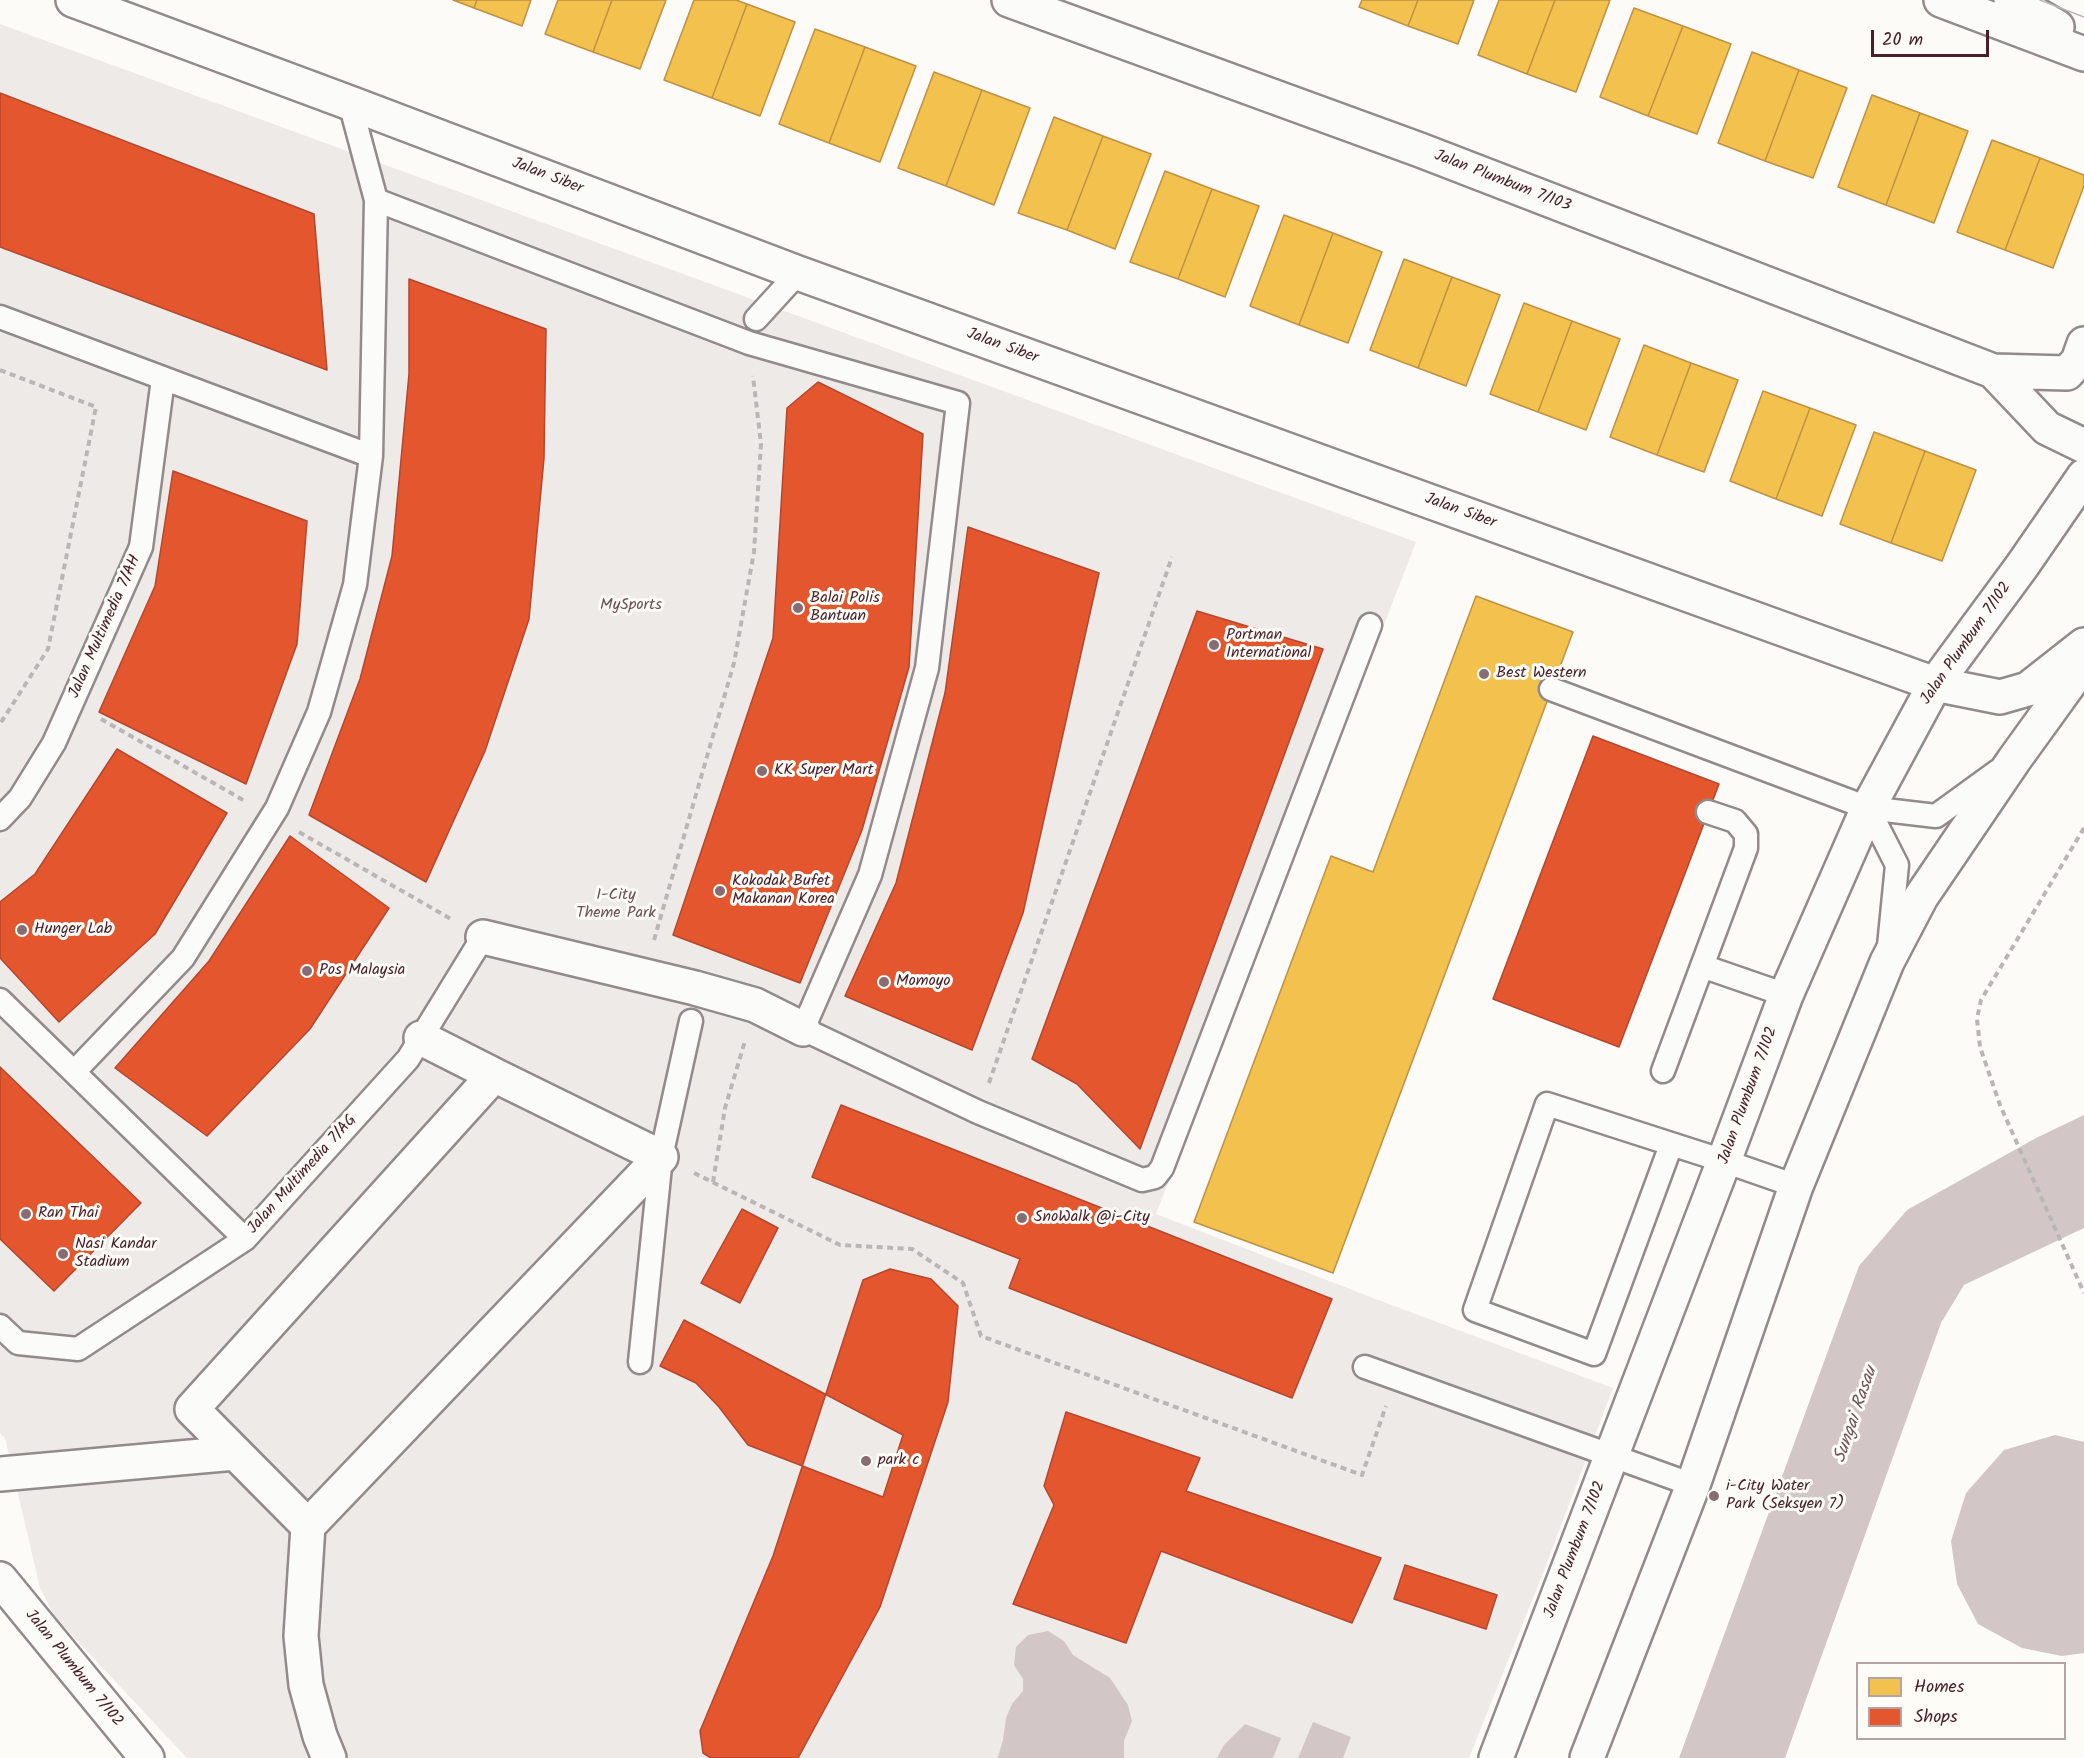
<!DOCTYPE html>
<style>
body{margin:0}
#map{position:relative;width:2084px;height:1758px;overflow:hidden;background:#fcfbf8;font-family:Kalam,sans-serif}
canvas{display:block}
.legend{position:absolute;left:1856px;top:1662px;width:210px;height:78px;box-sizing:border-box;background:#fdfcf7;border:2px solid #b5a4a5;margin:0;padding:8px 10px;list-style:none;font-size:18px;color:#4a1f2b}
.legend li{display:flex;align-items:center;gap:12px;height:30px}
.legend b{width:30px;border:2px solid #b5a4a5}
.scale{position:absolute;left:1871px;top:30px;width:118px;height:27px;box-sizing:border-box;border:3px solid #4a1f2b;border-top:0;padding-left:8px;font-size:18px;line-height:21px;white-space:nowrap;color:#4a1f2b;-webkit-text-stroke:4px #fdfcf7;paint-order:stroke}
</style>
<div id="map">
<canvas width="2084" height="1758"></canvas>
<ul class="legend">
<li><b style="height:16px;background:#f2c14e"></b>Homes</li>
<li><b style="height:16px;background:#e4572e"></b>Shops</li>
</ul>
<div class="scale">20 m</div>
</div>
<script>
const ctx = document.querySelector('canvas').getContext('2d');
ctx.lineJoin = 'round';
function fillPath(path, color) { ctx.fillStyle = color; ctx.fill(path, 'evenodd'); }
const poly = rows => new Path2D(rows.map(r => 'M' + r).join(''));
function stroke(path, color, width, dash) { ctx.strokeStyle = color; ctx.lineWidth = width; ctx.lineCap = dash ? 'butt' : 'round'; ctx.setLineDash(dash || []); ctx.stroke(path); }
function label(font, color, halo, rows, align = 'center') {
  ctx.font = font + ' Kalam,sans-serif'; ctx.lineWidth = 6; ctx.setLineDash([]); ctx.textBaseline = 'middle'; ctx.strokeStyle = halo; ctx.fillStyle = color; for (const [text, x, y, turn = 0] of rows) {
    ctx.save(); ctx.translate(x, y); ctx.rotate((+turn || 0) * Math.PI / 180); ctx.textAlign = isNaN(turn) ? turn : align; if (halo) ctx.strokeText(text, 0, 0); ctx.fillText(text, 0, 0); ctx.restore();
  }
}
fillPath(poly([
 [0,24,1416,542,1156,1214,1373,1298,1613,1388,1545,1568,1469,1758,187,1758,55,1617,40,1588,5,1438,0,1433]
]), '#eeeae8');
fillPath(poly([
 [2084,1115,2084,1228,1964,1285,1941,1323,1785,1758,1679,1758,1859,1266,1907,1210,2036,1138],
 [2055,1435,2084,1442,2084,1653,2062,1656,2022,1648,1978,1624,1957,1584,1951,1541,1966,1493,2004,1450],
 [1048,1631,1064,1641,1073,1655,1110,1678,1128,1705,1132,1721,1124,1741,1124,1758,996,1758,998,1757,1003,1740,1006,1718,1012,1704,1023,1691,1023,1679,1014,1665,1016,1647,1028,1635],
 [1313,1722,1351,1737,1343,1758,1298,1758],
 [1245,1724,1281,1738,1273,1758,1217,1758,1224,1745]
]), '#d2c7c6');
const homes = poly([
 [453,0,477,0,474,8,453,0],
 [477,0,531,0,522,26,474,8,477,0],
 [558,0,612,0,593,52,545,34,558,0],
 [612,0,666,0,640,69,593,52,612,0],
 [694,0,736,0,747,4,712,98,664,80,694,0],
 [1362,0,1418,0,1408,26,1359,7,1362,0],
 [1418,0,1474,0,1458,44,1408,26,1418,0],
 [1499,0,1555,0,1527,74,1478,55,1499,0],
 [1555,0,1610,0,1576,92,1527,74,1555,0],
 [747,4,795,22,760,116,712,98,747,4],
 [1634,8,1683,26,1648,116,1600,97,1634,8],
 [1683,26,1731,44,1697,134,1648,116,1683,26],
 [815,29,865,47,829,143,779,124,815,29],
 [865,47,916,66,880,162,829,143,865,47],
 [1752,52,1799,70,1765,161,1718,143,1752,52],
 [1799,70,1847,88,1813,178,1765,161,1799,70],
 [934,72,982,90,946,186,898,168,934,72],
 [982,90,1030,108,994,205,946,186,982,90],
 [1872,95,1920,113,1886,205,1838,187,1872,95],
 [1920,113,1968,131,1934,223,1886,205,1920,113],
 [1054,117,1103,136,1067,230,1018,213,1054,117],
 [1103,136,1151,154,1115,249,1067,230,1103,136],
 [1992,140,2040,158,2005,250,1957,232,1992,140],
 [2040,158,2084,175,2084,186,2053,268,2005,250,2040,158],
 [1165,171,1212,189,1178,279,1130,262,1165,171],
 [1212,189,1259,206,1225,297,1178,279,1212,189],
 [1284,215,1333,233,1299,325,1250,306,1284,215],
 [1333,233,1382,252,1348,343,1299,325,1333,233],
 [1404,259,1452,277,1418,368,1370,350,1404,259],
 [1452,277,1500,295,1466,386,1418,368,1452,277],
 [1524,303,1572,321,1538,412,1490,394,1524,303],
 [1572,321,1620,339,1586,430,1538,412,1572,321],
 [1644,345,1691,363,1657,455,1610,437,1644,345],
 [1691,363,1738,380,1704,472,1657,455,1691,363],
 [1763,391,1810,408,1776,499,1730,481,1763,391],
 [1810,408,1856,425,1822,516,1776,499,1810,408],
 [1874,432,1925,451,1891,543,1840,524,1874,432],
 [1925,451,1976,470,1942,561,1891,543,1925,451],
 [1476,596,1573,632,1333,1273,1194,1222,1331,856,1373,872,1476,596]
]);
fillPath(homes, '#f2c14e');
stroke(homes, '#c09044', 1.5);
const shops = poly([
 [0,93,314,214,327,370,0,247,0,93],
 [409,279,546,329,544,458,529,619,485,751,426,882,309,815,360,679,392,556,409,374,409,279],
 [818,382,923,434,909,667,862,830,800,983,673,935,773,638,787,408,818,382],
 [173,471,307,521,297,644,246,784,99,712,155,586,173,471],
 [968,527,1099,573,1023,913,972,1050,845,996,896,883,945,693,968,527],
 [1197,611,1323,649,1140,1149,1077,1084,1032,1059,1197,611],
 [1593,736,1719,784,1619,1047,1493,999,1593,736],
 [117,749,227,813,155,934,59,1022,0,958,0,902,35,874,117,749],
 [290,836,389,908,310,1029,207,1136,115,1068,209,961,290,836],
 [0,1067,141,1203,54,1291,0,1239,0,1067],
 [841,1105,1332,1299,1292,1398,1009,1288,1020,1259,812,1177,841,1105],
 [742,1209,778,1228,740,1303,701,1283,742,1209],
 [890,1269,931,1279,958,1306,948,1402,880,1607,798,1758,711,1758,703,1753,700,1731,773,1556,863,1280,890,1269],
 [684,1320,903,1435,883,1497,748,1445,719,1407,696,1383,660,1366,684,1320],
 [1066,1412,1200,1458,1186,1491,1381,1558,1352,1623,1161,1551,1126,1643,1013,1604,1054,1505,1044,1486,1066,1412],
 [1405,1565,1497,1595,1486,1629,1394,1599,1405,1565]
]);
fillPath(shops, '#e4572e');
stroke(shops, '#b6462d', 1.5);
const lane = poly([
 [376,200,749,343,958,403,927,668,870,875,803,1029,978,1112,1142,1180,1155,1177,1162,1168,1370,625],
 [0,317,371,456],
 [756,319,798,273],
 [1551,689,1868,808,1936,816,1998,771],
 [1868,808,1897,865,1889,946],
 [0,819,20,798,54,743,141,547,163,379],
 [1702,966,1786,995],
 [0,1000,245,1239],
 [1663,1071,1746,848,1746,834,1735,821,1708,812],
 [74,1072,183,958,277,808,319,712,355,585,371,456,376,200,350,103],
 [1671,1145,1594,1354,1475,1310,1547,1104,1724,1161,1796,1186],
 [0,1326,18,1343,78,1349,245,1239,408,1059,483,937],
 [640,1362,661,1157,691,1021],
 [1365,1367,1693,1485]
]);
const street = poly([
 [73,0,350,103,798,273,1935,684,2000,697,2028,689,2084,645],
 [1009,0,1420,150,1993,371,2067,373,2078,361,2084,344],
 [1993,371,2047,428,2084,446],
 [483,937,695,988,755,1005,803,1029],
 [0,1474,235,1453],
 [308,1526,192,1409,494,1075,421,1038],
 [0,1579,147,1758],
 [329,1758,320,1736,306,1685,301,1636,308,1526,661,1157,494,1075],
 [1496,1758,1724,1161,1786,995,1868,808,1935,684,2022,566,2084,476],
 [1587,1758,1693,1485,1796,1186,1887,962,1921,897,2014,760,2084,663]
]);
const secondary = poly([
 [1941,0,2084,54],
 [2011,0,2057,27]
]);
stroke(lane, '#928a8b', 27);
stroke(street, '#928a8b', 38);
stroke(secondary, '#928a8b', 38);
stroke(poly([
 [0,370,96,407,48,649,0,724],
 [101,719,245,801],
 [2084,828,1981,1000,1977,1019,1980,1047,2000,1105,2084,1293],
 [299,832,451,919],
 [654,940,734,663,754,552,761,444,753,376],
 [989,1083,1172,557],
 [694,1173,840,1245,912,1249,963,1283,981,1336,1362,1475,1386,1406],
 [713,1182,725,1108,745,1041]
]), '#bbb6b6', 4, [6, 4.5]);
stroke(lane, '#fbfbf9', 22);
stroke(street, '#fbfbf9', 33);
stroke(secondary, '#fbfbf9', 33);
stroke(poly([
 [2040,0,2084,17]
]), '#bbb6b6', 1.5);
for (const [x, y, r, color] of [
 [798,608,6,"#886c73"],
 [1214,645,6,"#886c73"],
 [1484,674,6,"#886c73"],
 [762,771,6,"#886c73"],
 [720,891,6,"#886c73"],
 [22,930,6,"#886c73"],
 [307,971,6,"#886c73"],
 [884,982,6,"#886c73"],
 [26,1214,6,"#886c73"],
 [1022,1218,6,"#886c73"],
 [63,1254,6,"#886c73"],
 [866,1461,6,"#886c73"],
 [1714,1496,6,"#886c73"]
]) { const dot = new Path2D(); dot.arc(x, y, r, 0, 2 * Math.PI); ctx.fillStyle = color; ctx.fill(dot); stroke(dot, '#fdfcf7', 2); }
label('16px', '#4a1f2b', '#fdfcf7', [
 ["Jalan Siber",547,177,21],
 ["Jalan Plumbum 7/103",1502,182,21],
 ["Jalan Siber",1002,347,20],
 ["Jalan Siber",1460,512,20],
 ["Jalan Multimedia 7/AH",106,627,-66],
 ["Jalan Plumbum 7/102",1967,644,-55],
 ["Jalan Plumbum 7/102",1749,1096,-70],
 ["Jalan Multimedia 7/AG",303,1175,-48],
 ["Jalan Plumbum 7/102",1576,1550,-69],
 ["Jalan Plumbum 7/102",73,1669,51]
]);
label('16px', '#4a1f2b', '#fdfcf7', [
 ["Balai Polis",810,599],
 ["Bantuan",810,617],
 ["Portman",1226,636],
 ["International",1226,654],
 ["Best Western",1496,674],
 ["KK Super Mart",774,771],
 ["Kokodak Bufet",732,882],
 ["Makanan Korea",732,900],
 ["Hunger Lab",34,930],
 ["Pos Malaysia",319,971],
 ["Momoyo",896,982],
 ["Ran Thai",38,1214],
 ["SnoWalk @i-City",1034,1218],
 ["Nasi Kandar",75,1245],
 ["Stadium",75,1263],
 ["park c",878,1461],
 ["i-City Water",1726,1487],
 ["Park (Seksyen 7)",1726,1505]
], 'left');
label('16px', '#704e57', '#fdfcf7', [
 ["MySports",631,606],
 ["I-City",616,896],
 ["Theme Park",616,914]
]);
label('italic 18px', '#73525a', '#fdfcf7', [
 ["Sungai Rasau",1857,1415,-71]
]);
</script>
